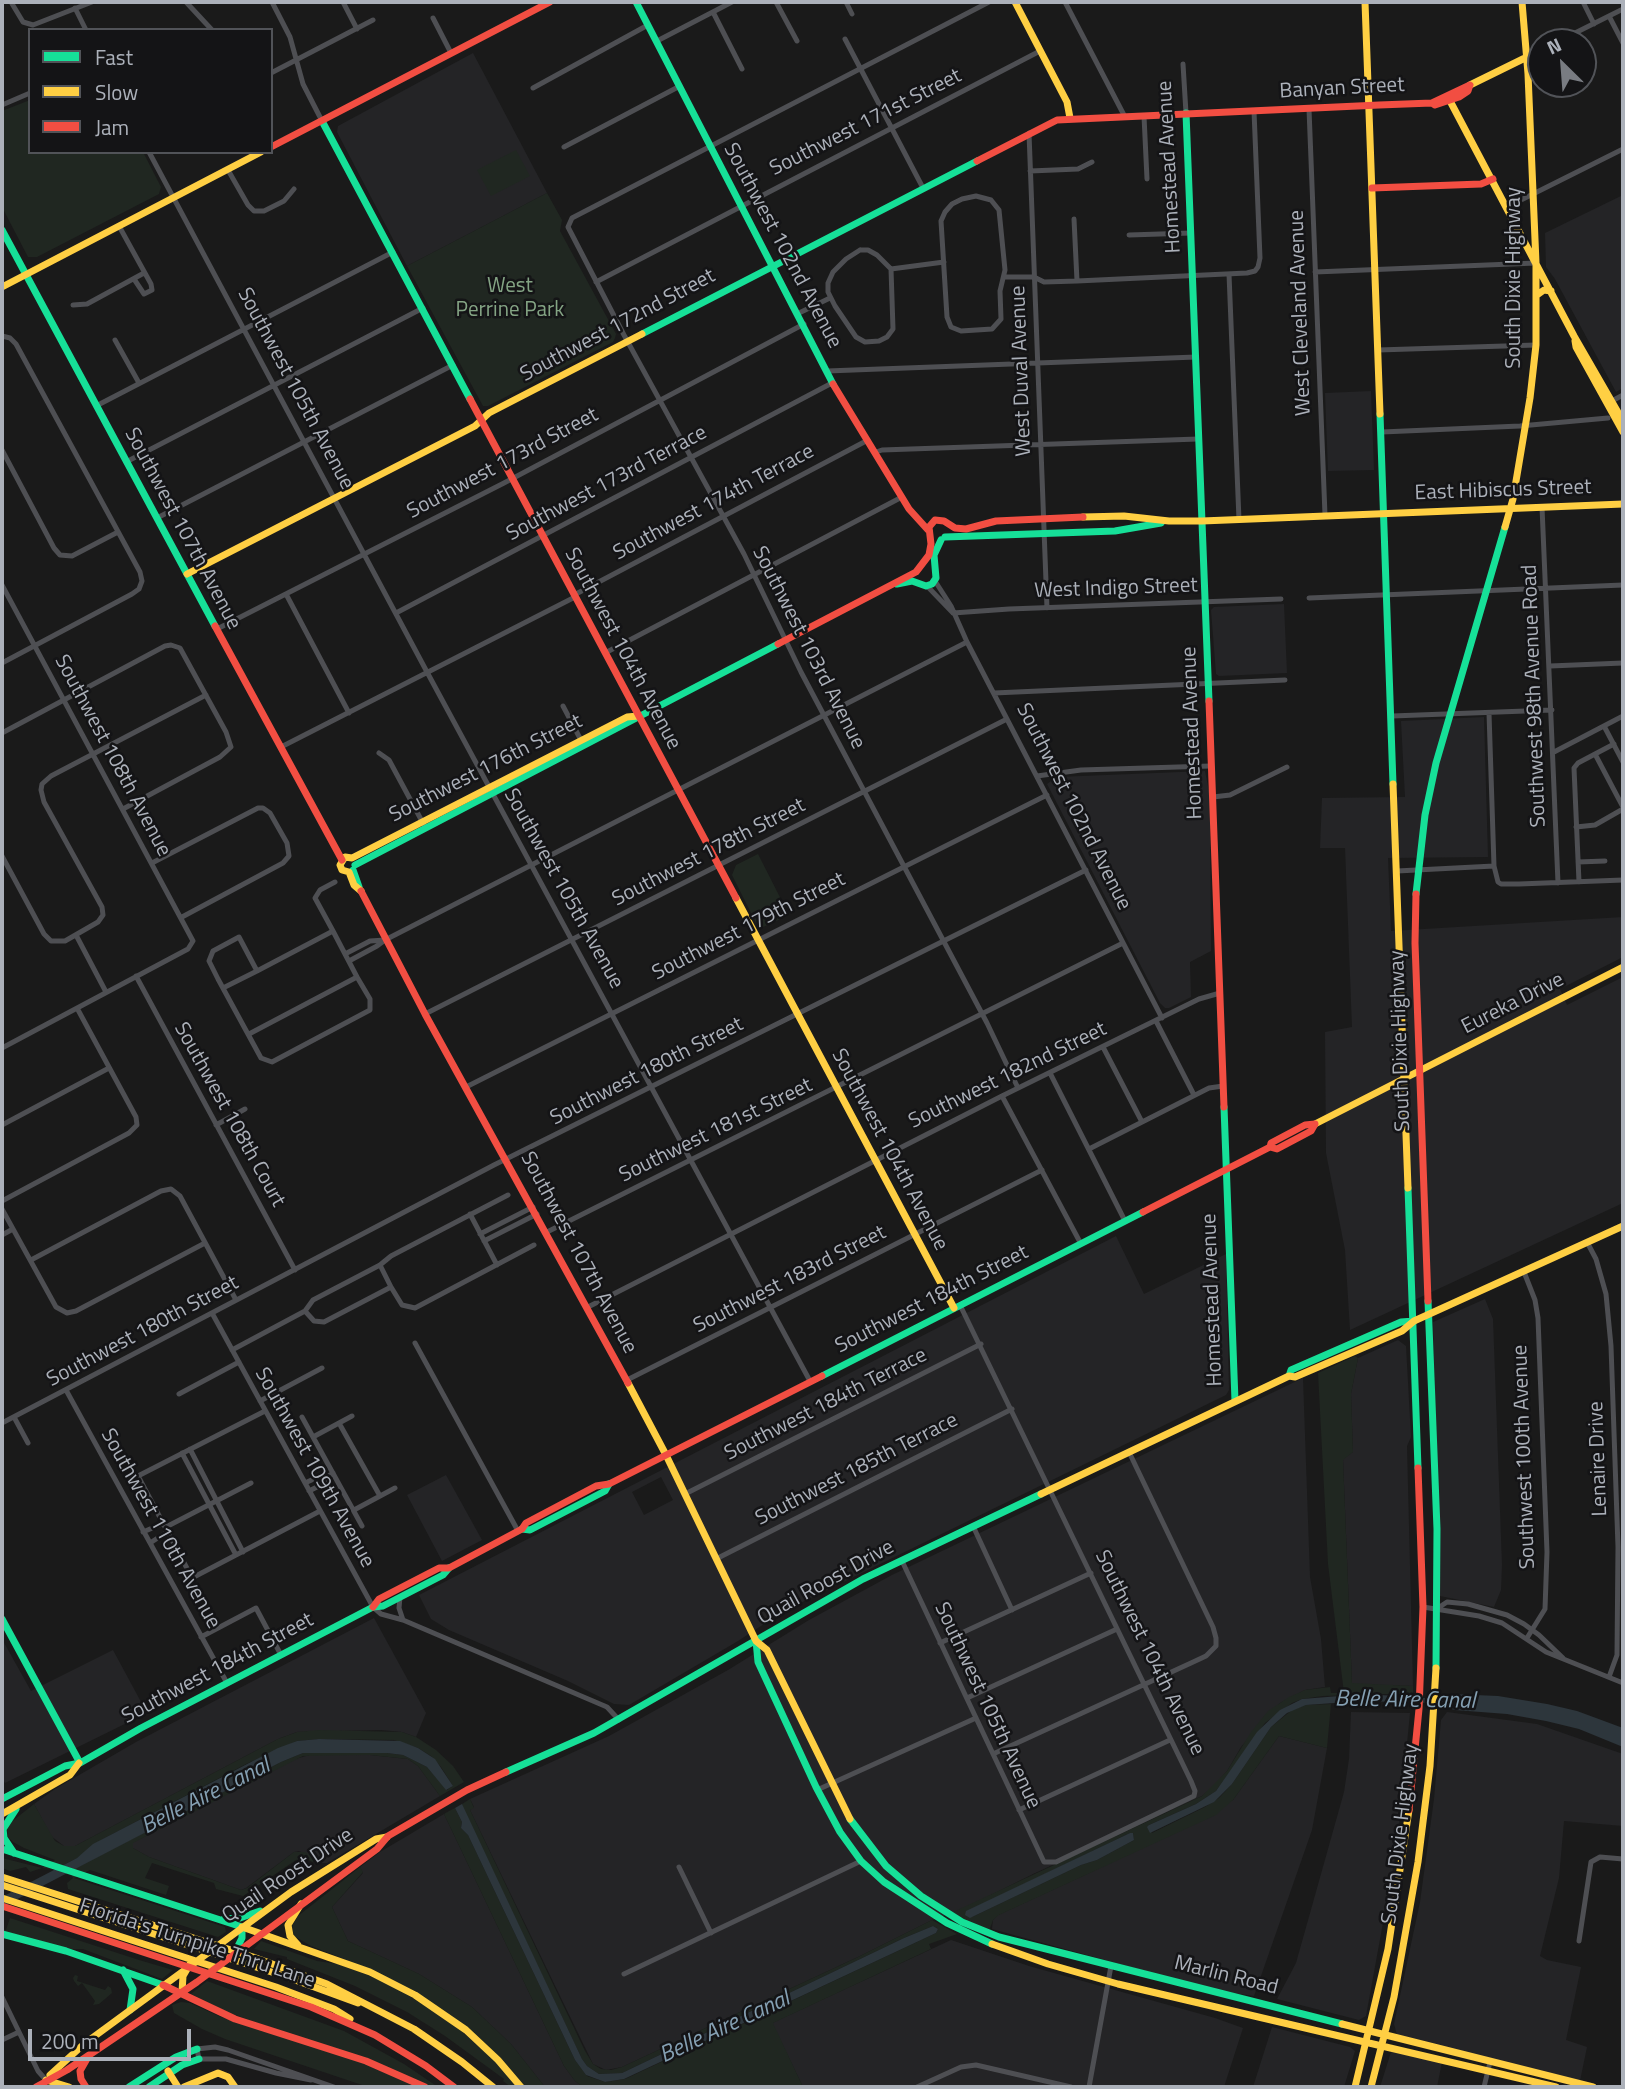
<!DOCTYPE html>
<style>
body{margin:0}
#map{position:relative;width:1625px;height:2089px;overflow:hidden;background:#1a1a1a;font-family:"Titillium Web",sans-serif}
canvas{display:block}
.frame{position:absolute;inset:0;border:4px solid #acb1ba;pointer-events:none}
.legend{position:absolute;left:28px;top:28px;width:245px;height:126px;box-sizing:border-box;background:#141416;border:2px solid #515358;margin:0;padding:9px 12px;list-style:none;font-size:21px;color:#acb1ba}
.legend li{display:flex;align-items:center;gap:14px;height:35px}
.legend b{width:35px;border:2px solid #515358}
.north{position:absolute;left:1527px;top:28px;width:70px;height:70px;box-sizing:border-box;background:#141416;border:2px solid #515358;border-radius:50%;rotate:335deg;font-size:19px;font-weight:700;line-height:28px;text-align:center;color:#acb1ba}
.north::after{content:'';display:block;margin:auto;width:24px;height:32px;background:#797c82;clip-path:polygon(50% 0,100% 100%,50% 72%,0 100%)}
.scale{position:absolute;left:28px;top:2029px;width:163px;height:32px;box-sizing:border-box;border:4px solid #acb1ba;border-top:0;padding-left:9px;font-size:21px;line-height:24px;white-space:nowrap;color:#acb1ba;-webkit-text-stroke:5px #141416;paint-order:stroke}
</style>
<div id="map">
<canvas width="1625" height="2089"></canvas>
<div class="frame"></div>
<ul class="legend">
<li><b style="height:9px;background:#16e098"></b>Fast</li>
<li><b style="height:9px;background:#ffcf43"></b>Slow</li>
<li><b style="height:9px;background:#f24e42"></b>Jam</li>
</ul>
<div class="north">N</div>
<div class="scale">200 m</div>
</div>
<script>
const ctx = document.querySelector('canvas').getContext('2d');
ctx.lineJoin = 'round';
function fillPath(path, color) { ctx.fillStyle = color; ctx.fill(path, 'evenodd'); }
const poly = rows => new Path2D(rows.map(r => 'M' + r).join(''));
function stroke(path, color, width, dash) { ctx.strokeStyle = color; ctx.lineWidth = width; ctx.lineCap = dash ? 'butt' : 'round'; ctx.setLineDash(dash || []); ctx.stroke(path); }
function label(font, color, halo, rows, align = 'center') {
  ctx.font = font + ' "Titillium Web",sans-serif'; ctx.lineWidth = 5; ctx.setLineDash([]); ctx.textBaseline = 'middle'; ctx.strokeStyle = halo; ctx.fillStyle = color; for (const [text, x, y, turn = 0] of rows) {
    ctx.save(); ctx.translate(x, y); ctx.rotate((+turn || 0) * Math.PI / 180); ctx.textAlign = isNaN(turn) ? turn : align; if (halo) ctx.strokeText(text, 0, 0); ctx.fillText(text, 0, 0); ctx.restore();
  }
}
fillPath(poly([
 [473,53,547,193,407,266,337,132,338,126],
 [1623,195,1623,388,1616,392,1555,279,1546,267,1545,233],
 [1371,391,1374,470,1328,471,1325,393],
 [1284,604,1287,673,1219,676,1216,674,1211,610,1214,607],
 [1484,717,1488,857,1388,858,1391,931,1623,917,1623,957,1560,989,1567,1005,1623,977,1623,1203,1350,1330,1345,1250,1326,1153,1325,1032,1352,1027,1345,848,1320,848,1322,798,1405,797,1401,721],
 [1205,771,1210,796,1211,951,1190,962,1191,997,1169,1008,1165,1008,1160,1003,1047,784,1057,777],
 [1116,1236,1144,1294,1226,1254,1229,1390,1226,1395,784,1611,738,1641,629,1705,614,1704,568,1681,449,1630,431,1619,419,1595],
 [661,1477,673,1500,644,1515,632,1492],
 [1485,1299,1493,1319,1502,1565,1501,1590,1494,1607,1440,1596,1433,1322],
 [1398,1340,1406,1346,1411,1437,1407,1446,1413,1686,1352,1684,1343,1459,1353,1452,1351,1394,1358,1358],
 [1303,1378,1310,1577,1321,1639,1325,1687,1305,1690,1280,1703,1241,1747,1227,1771,1213,1787,1202,1796,1033,1874,965,1908,932,1920,858,1957,622,2067,606,2070,593,2064,470,1810,474,1807,470,1799,609,1736,728,1670,809,1620,892,1575],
 [446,1475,482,1540,442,1561,407,1495],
 [374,1618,426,1713,416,1737,402,1732,381,1730,297,1732,278,1739,75,1846,64,1846,51,1836,34,1804,55,1789,136,1742],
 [2,1639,31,1691,113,1650,147,1713,5,1783,2,1778],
 [1351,1712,1410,1713,1397,1846,1366,2016,1359,2020,1277,1999,1296,1963,1344,1792,1349,1759],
 [1447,1712,1537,1724,1623,1754,1623,1826,1564,1821,1559,1878,1540,1956,1547,1960,1581,1967,1566,2040,1587,2047,1580,2081,1397,2035,1394,2024,1420,1902,1434,1799,1441,1720],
 [1279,1736,1327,1748,1312,1830,1254,1996,1218,1991,992,1929,993,1920,998,1915,1089,1873,1233,1800],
 [310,1755,370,1755,408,1759,418,1766,440,1796,327,1863,320,1863,315,1861,315,1858,299,1851,294,1852,246,1888,241,1890,149,1857,133,1848,132,1843,237,1788,295,1759],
 [444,1814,564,2066,575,2081,583,2087,545,2087,511,2044,472,2007,419,1974,348,1941,332,1907,363,1873,360,1867,380,1852],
 [951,1940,1029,1966,1215,2018,1243,2028,1224,2087,803,2087,772,2023],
 [1272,2027,1350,2047,1355,2051,1344,2087,1253,2087],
 [1391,2052,1442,2062,1437,2087,1380,2087]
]), '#242426');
fillPath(poly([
 [30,100,30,152,143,152,161,187,159,194,37,257,28,257,2,207,2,111],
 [516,150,530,176,491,196,477,170],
 [547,193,562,220,560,231,616,334,615,338,613,342,488,406,483,406,407,266],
 [758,854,789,915,763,927,756,923,732,875,736,865],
 [1355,1356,1358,1358,1351,1394,1353,1452,1343,1460,1352,1683,1413,1686,1413,1696,1386,1694,1323,1696,1302,1699,1292,1703,1265,1723,1216,1791,1196,1804,1149,1825,1152,1833,1205,1807,1219,1798,1232,1784,1271,1727,1292,1710,1306,1705,1331,1704,1327,1748,1279,1736,1233,1800,1216,1815,999,1915,993,1920,989,1931,951,1913,1202,1796,1227,1771,1251,1732,1268,1711,1289,1697,1305,1690,1330,1687,1331,1693,1344,1693,1328,1564,1318,1373],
 [1130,1833,1133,1833,1134,1840,1097,1860,1081,1865,972,1917,966,1912],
 [319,1730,402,1732,416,1737,436,1750,453,1766,464,1782,440,1796,418,1766,408,1759,370,1755,303,1756,133,1843,133,1848,149,1857,241,1890,247,1888,294,1852,305,1852,315,1858,313,1862,303,1858,296,1860,243,1896,216,1889,214,1883,152,1863,145,1878,169,1886,166,1895,90,1870,74,1878,225,1927,226,1932,218,1937,68,1889,67,1883,73,1878,70,1871,281,1762,303,1753,387,1753,403,1755,427,1767,447,1790,453,1786,441,1767,431,1756,418,1748,394,1740,319,1739,297,1741,246,1764,103,1839,77,1858,56,1869,42,1868,30,1872,26,1867,10,1871,2,1868,2,1858,42,1868,55,1860,24,1848,13,1842,8,1837,7,1829,10,1823,34,1804,55,1841,64,1846,75,1846,278,1739,297,1732],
 [470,1799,474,1808,470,1810,585,2051,593,2064,601,2069,611,2070,622,2067,858,1957,932,1920,957,1934,929,1944,931,1949,773,2023,803,2087,583,2087,575,2081,564,2066,444,1814,449,1811,455,1808,462,1822,461,1828,468,1835,575,2060,587,2076,605,2082,625,2079,936,1933,938,1929,933,1926,904,1938,622,2073,599,2074,587,2066,582,2059,463,1809,462,1804],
 [360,1867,363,1872,332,1907,348,1941,419,1974,472,2007,511,2044,545,2087,525,2087,479,2037,352,1962,311,1946,294,1936,292,1926,298,1916],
 [10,1918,139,1960,173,1970,162,1979,83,1949,70,1949,2,1931,2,1929,6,1930],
 [261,1941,317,1961,338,1964,386,1982,450,2021,496,2062,518,2087,511,2087,503,2081,504,2079,445,2036,407,2012,355,1986,287,1959,287,1957,254,1949],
 [75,1975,78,1976,77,1981,105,1990,108,1986,111,1988,112,1993,99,2004,93,2005,95,2001,82,1983,78,1986,74,1981,73,1978],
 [207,1981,344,2031,404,2064,438,2087,429,2087,410,2077,227,2012,191,1994],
 [181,2002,190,2003,221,2017,365,2063,419,2087,368,2087,225,2039,202,2029,174,2013,172,2005]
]), '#202721');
fillPath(poly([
 [1365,1694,1440,1699,1452,1694,1498,1696,1547,1704,1577,1711,1623,1728,1623,1747,1579,1729,1546,1721,1507,1714,1455,1710,1427,1703,1363,1701,1306,1705,1287,1713,1271,1727,1232,1784,1214,1802,1150,1833,1147,1827,1149,1825,1196,1804,1216,1791,1257,1732,1280,1710,1302,1699],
 [319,1739,400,1741,418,1748,435,1759,453,1786,446,1790,427,1767,403,1755,387,1753,303,1753,281,1762,2,1907,2,1897,77,1858,93,1844,278,1748,297,1741],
 [462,1804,582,2059,587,2066,599,2074,622,2073,904,1938,933,1926,938,1929,936,1933,624,2079,605,2082,586,2075,575,2060,468,1835,461,1828,462,1822,455,1808],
 [1130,1833,1133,1833,1134,1840,1097,1860,1081,1865,970,1918,965,1915,966,1911]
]), '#2d363c');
stroke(poly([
 [11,2,23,22,33,25,92,2],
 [186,2,212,30],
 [272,2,290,37,303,84,322,121],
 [343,2,357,29],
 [776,2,797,41],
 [846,2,852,14],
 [989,2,572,218,568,227,624,335,744,554,801,672,987,1023,1018,1088],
 [1065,2,1125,117],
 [1583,2,1594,24],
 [75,8,86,30],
 [713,12,742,69],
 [1609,16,1623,43],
 [433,18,451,53],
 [845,39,923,188],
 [657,41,732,2],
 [1557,42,1623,9],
 [1527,57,1541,50],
 [1183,64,1186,113],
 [271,73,373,20],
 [533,88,648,25],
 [2,105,30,93],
 [1309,109,1325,515],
 [1144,116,1147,179],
 [1029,133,1047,608],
 [564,147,680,86],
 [149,152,427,672,810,1381],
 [228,170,248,205,254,211,264,211,284,201,294,189],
 [1030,171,1078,169,1092,162],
 [976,196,991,200,999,210,1005,270,1000,291,1001,319,992,329,961,331,951,327,947,317,941,221,945,212,952,204,962,199,976,196],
 [1507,207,1623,149],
 [1074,219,1077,281],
 [119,226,151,284,152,290,144,294,134,279],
 [1129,235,1191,233],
 [860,250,868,250,877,255,891,269,893,329,887,337,879,341,865,342,856,337,835,306,828,292,828,283,833,272,846,259,860,250],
 [891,269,944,262],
 [1315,272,1536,263],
 [1229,274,1239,520],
 [1004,277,1034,277,1044,282,1077,281,1247,273,1255,271,1258,267,1260,258,1254,111],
 [596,282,1040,51],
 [73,305,87,304,144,273],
 [799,313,830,298],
 [2,336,10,338,16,344,140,572,142,581,139,589,132,594,2,663],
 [115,340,139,383],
 [1378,350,1536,345],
 [827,371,1196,357],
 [1610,402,1623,395],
 [96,406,393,252],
 [1382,432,1520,426,1608,418],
 [2,450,54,548,60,555,72,556,118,532],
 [876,452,882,450,1198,439],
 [126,462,423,308],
 [1542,507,1558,883],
 [157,518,453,365],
 [935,581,951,606,967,642,1162,1018],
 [2,585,193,941,188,949,2,1048],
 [927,586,953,613],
 [286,594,349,713],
 [574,595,868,440],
 [1309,598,1623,585],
 [396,613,832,383],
 [953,613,1009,609,1281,599],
 [217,629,504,483,804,324],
 [605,653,902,497],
 [1550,666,1623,663],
 [994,693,1285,680],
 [563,706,583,744],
 [1489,713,1494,866,1498,882,1501,884,1519,884,1623,880],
 [1392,716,1552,710],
 [1604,726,1623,762],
 [2,733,165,646,171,645,180,648,226,732,231,747,220,757,123,809],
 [281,747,575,597],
 [1554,752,1623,716],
 [379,753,389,760,424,825],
 [1595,754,1623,807],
 [1037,776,1081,770,1210,766],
 [1213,797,1230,795,1287,767],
 [1576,827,1595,825,1623,809],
 [2,856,44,934,51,941,65,941,98,922,103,915,102,907,44,802,41,790,42,784,51,776,206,695],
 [1578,862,1605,861],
 [152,863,258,808,263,808,270,813,287,843,289,856,283,863,182,917],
 [1397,871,1494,866],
 [1579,882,1574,768,1578,763,1614,744],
 [333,931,315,898,320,890,335,882],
 [76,935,106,992],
 [345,954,370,941,385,940],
 [349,961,377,946,385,940,967,642],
 [136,976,295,1270],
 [223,988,257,971,239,937,213,951,209,961,218,979,261,1058,272,1062,370,1010,370,999,357,977],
 [425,1014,1007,719],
 [1156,1021,1194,1095],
 [249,1034,357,977,333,931,257,971],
 [1103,1047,1142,1122],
 [1050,1073,1125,1221],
 [466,1087,1047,795],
 [1002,1096,1081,1244],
 [2,1125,109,1068],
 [216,1125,245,1109],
 [1089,1149,1209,1088,1223,1086],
 [2,1201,129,1133,137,1125,136,1117,77,1008],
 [2,1209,56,1307,67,1313,76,1311,205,1243],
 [470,1214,497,1265],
 [547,1232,1123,943],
 [480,1234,533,1207],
 [2,1235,13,1229],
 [484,1241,537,1214],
 [1587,1242,1596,1259,1606,1294,1611,1346,1618,1547,1617,1655,1609,1677],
 [31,1260,161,1191,171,1189,180,1196,236,1300],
 [380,1265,391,1287],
 [1524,1272,1535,1300,1538,1318,1547,1552,1545,1609,1527,1638],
 [588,1307,1002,1096,1199,999,1220,993],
 [305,1311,314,1321,324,1322,391,1287,402,1305,415,1308,534,1245],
 [212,1313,373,1607,381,1614,403,1620,607,1707,619,1720],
 [415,1343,518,1531],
 [232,1350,305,1311,313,1300,380,1265,391,1256,508,1195],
 [627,1380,1042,1170],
 [66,1390,227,1683],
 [179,1394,239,1362],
 [260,1401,322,1368],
 [265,1411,138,1476,190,1574,192,1578,320,1511],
 [14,1417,28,1443],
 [302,1417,362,1526],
 [2,1423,494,1165,1086,870],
 [339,1423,380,1496],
 [313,1437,352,1416],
 [190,1449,243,1552],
 [182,1453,236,1555],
 [305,1483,318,1477,327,1477,333,1473],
 [309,1491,323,1484,327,1477],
 [685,1494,981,1344],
 [354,1510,395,1488],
 [973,1526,1012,1610],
 [166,1527,251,1483],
 [143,1532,164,1523],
 [150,1543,167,1532],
 [716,1559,1012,1409],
 [902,1561,1044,1862,1056,1862,1194,1796,1195,1791,1191,1781,960,1305],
 [400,1597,399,1608,403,1620],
 [1423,1607,1479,1616,1502,1623,1546,1652,1623,1683],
 [1438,1608,1447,1602,1468,1604,1507,1615,1524,1624,1539,1635,1563,1658],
 [201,1637,256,1608,281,1655],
 [940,1643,1091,1573],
 [967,1698,1117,1629],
 [993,1754,1191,1663,1206,1656,1216,1646,1216,1638,1213,1627,1129,1452],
 [817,1790,976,1718],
 [1019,1810,1170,1740],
 [679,1867,711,1933],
 [1579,1941,1591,1862,1600,1857,1623,1859],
 [624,1974,861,1861],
 [2,1997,38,2071,46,2080],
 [2,2040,19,2032],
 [311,2080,276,2073,226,2059,199,2059,197,2049,215,2047,228,2050,334,2087],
 [917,2087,961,2067,976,2065,1071,2087],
 [1089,2087,1111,1966],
 [1484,2087,1490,2062]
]), '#4e4f53', 5);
stroke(poly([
 [636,2,833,384],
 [1186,113,1209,701],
 [322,121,470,399],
 [2,230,215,626],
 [642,334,977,161],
 [1380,414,1393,784],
 [945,537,1115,531,1161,523],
 [897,584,912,581,926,586,932,584,936,578,934,555,941,540],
 [355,865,778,644],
 [353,870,359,887],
 [1416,894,1425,815,1436,763,1505,527],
 [1224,1107,1235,1401],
 [1408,1188,1418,1468],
 [1428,1301,1437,1529,1436,1668],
 [822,1376,1143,1212],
 [1289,1376,1291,1370,1401,1322,1414,1321],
 [522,1529,530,1530,605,1491,609,1484],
 [2,1619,80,1763],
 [756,1641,758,1662,816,1787,840,1832,861,1861,884,1882,947,1923,992,1944],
 [506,1772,594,1733,863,1579,1041,1494],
 [2,1799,65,1766,80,1763,141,1728,373,1607,383,1606,443,1575,449,1568],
 [850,1819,886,1866,921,1896,962,1922,999,1937,1342,2024],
 [2,1849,242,1927],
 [14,1853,4,1838,3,1829,16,1809],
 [224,1919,240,1918,260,1911],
 [2,1934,66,1951,163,1985],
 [235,1952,242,1938,242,1927],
 [123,1970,133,1989,130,2010],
 [129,2087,176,2057,197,2049],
 [149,2087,182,2065,199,2059]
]), '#16e098', 7);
stroke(poly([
 [1015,2,1067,102,1070,118],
 [1365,2,1380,414],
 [1470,85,1527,57],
 [1449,99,1574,336,1623,421],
 [2,287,261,152],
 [1537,295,1544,290,1551,291],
 [1575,341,1576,347,1623,432],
 [1083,517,1124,516,1169,521,1202,521,1623,504],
 [1505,527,1513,499,1530,398,1536,345,1536,263,1528,74,1522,2],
 [187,574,475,426,489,413,642,334],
 [1393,784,1408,1188],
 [361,891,354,885,349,872,342,870,340,865,345,857,352,858,627,717,638,716],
 [736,898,954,1308],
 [1315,1124,1623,967],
 [628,1383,666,1455,756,1641,767,1650,850,1819],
 [1041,1494,1289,1376,1295,1377,1402,1331,1414,1321,1623,1226],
 [2,1814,70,1775,79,1763],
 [2,1877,253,1957,327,1984,414,2029,462,2062,493,2087],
 [2,1885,287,1977,358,2003],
 [2,1898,276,1987,334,2009,350,2019],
 [242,1927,370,1972,415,1995,466,2030,498,2060,521,2087],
 [992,1944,1048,1964,1118,1984,1556,2087],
 [298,1945,290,1936,288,1925,301,1904],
 [182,1992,183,1976,190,1964],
 [1342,2024,1593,2087],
 [168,2071,178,2087],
 [50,2075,84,2044,291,1892,376,1839,387,1837],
 [46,2080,69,2087],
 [184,2087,218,2073,228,2077,235,2087],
 [1355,2087,1388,1949,1409,1810],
 [1371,2087,1394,1997,1418,1862,1430,1766,1436,1668]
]), '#ffcf43', 7);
stroke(poly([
 [271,147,550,2],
 [977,161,1057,120,1379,105,1432,103,1435,105,1459,97,1468,91,1470,85,1432,103],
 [1372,188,1481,184,1493,179],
 [833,384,909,509,928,530],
 [470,399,736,898],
 [215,626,342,860],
 [778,644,916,572,929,555,931,544,929,527,935,520,944,521,955,528,966,529,996,521,1083,517],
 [1209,701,1224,1107],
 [361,891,425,1014,628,1383],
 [1416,894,1415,943,1428,1301],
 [1143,1212,1270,1147,1271,1143,1305,1125,1315,1124,1311,1131,1277,1149,1270,1147],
 [373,1607,379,1599,439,1568,449,1568,522,1529,526,1523,596,1486,609,1484,822,1376],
 [1409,1810,1419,1709,1423,1607,1418,1468],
 [2,1906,311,2007,375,2035,426,2066,454,2087],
 [163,1985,235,2019,366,2061,425,2087],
 [36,2087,67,2070,197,1982,377,1849,388,1836,467,1790,506,1772],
 [86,2087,81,2079,80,2071,88,2057]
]), '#f24e42', 7);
label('21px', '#acb1ba', '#141416', [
 ["Banyan Street",1342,89,-3],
 ["Southwest 171st Street",866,123,-27],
 ["Homestead Avenue",1170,167,-93],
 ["Southwest 102nd Avenue",782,246,62],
 ["South Dixie Highway",1515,278,-90],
 ["West Cleveland Avenue",1301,313,-92],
 ["Southwest 172nd Street",618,326,-28],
 ["West Duval Avenue",1022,371,-92],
 ["Southwest 105th Avenue",295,389,62],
 ["Southwest 173rd Street",503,464,-28],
 ["Southwest 173rd Terrace",607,484,-28],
 ["East Hibiscus Street",1503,491,-2],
 ["Southwest 174th Terrace",714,503,-28],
 ["Southwest 107th Avenue",182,529,62],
 ["West Indigo Street",1116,589,-2],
 ["Southwest 103rd Avenue",808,648,63],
 ["Southwest 104th Avenue",622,649,62],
 ["Southwest 98th Avenue Road",1535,696,-92],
 ["Homestead Avenue",1193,733,-92],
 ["Southwest 108th Avenue",112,756,62],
 ["Southwest 176th Street",486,769,-27],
 ["Southwest 102nd Avenue",1073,807,63],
 ["Southwest 178th Street",709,853,-27],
 ["Southwest 105th Avenue",563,889,61],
 ["Southwest 179th Street",749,927,-27],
 ["Eureka Drive",1513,1004,-27],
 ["South Dixie Highway",1401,1041,-92],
 ["Southwest 180th Street",647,1072,-27],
 ["Southwest 182nd Street",1008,1076,-26],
 ["Southwest 108th Court",229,1115,61],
 ["Southwest 181st Street",716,1131,-26],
 ["Southwest 104th Avenue",889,1150,62],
 ["Southwest 107th Avenue",578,1253,62],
 ["Southwest 183rd Street",790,1280,-27],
 ["Southwest 184th Street",932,1300,-27],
 ["Homestead Avenue",1213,1300,-92],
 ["Southwest 180th Street",143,1332,-28],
 ["Southwest 184th Terrace",826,1405,-27],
 ["Southwest 100th Avenue",1525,1457,-92],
 ["Lenaire Drive",1599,1459,-92],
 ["Southwest 109th Avenue",314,1468,61],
 ["Southwest 185th Terrace",857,1470,-27],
 ["Southwest 110th Avenue",160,1529,61],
 ["Quail Roost Drive",826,1583,-29],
 ["Southwest 104th Avenue",1149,1653,64],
 ["Southwest 184th Street",218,1669,-28],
 ["Southwest 105th Avenue",987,1706,65],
 ["South Dixie Highway",1401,1834,-83],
 ["Quail Roost Drive",288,1876,-34],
 ["Florida's Turnpike Thru Lane",197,1944,18],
 ["Marlin Road",1226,1976,14]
]);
label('21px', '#84a484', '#141416', [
 ["West",510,287],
 ["Perrine Park",510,311]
]);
label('italic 23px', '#85a0b3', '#141416', [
 ["Belle Aire Canal",1405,1701,1],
 ["Belle Aire Canal",206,1797,-27],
 ["Belle Aire Canal",725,2028,-25]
]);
</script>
